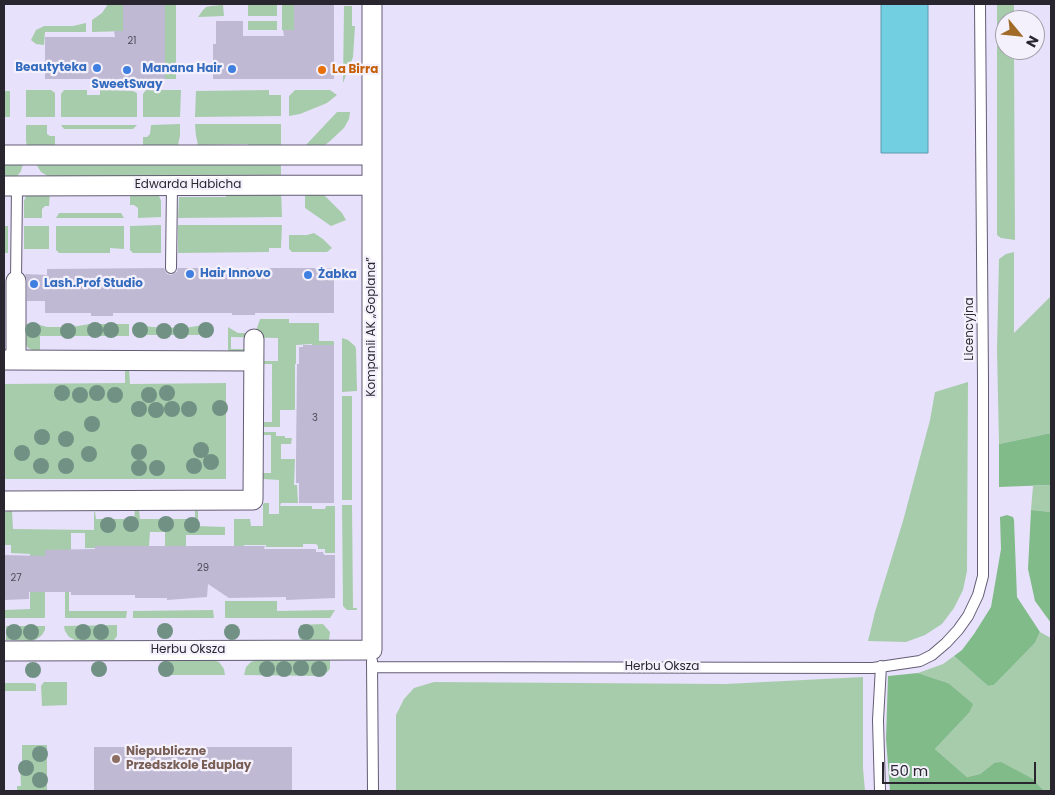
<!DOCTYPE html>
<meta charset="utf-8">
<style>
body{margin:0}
#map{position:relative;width:1055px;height:795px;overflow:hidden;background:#e8e1fb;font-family:Poppins,sans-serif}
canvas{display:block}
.frame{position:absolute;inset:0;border:5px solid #292630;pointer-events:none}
.north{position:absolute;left:995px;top:10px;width:50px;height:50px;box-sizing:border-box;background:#f4f1fc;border:1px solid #a3a0aa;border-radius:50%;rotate:118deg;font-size:14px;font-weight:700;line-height:20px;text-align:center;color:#292630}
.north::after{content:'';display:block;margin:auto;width:18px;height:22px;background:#a26a27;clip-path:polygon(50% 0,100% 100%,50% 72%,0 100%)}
.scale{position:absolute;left:882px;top:762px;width:154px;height:22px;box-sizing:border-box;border:2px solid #292630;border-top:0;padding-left:6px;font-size:15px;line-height:18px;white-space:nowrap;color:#292630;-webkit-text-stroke:4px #f4f1fc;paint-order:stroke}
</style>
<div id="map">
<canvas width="1055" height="795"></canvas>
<div class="frame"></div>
<div class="north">N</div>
<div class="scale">50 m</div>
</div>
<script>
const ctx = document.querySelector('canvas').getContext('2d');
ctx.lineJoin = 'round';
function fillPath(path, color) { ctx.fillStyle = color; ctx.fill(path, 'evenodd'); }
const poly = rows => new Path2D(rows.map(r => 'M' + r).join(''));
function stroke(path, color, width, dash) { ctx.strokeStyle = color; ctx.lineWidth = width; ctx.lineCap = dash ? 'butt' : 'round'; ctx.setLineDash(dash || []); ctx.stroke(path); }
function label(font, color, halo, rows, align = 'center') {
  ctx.font = font + ' Poppins,sans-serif'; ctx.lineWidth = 4.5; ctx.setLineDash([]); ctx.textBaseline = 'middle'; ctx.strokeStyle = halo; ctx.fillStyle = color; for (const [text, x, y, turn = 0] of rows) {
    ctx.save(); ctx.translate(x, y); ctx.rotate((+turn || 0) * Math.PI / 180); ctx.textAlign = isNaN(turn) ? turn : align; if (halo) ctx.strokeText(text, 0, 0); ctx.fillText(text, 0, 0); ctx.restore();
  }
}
fillPath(poly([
 [108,4,123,4,123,14,127,15,127,31,92,32,92,20,102,13],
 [165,4,176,4,176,79,165,79],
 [267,4,277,4,277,16,248,16,248,5,266,5],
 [282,4,294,4,294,30,282,30],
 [997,4,1014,4,1014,20,1005,20,1005,50,1014,50,1015,240,1001,238,997,235],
 [223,5,224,16,198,17,203,10,206,7,211,6],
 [344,6,352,6,352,26,355,26,353,57,343,83],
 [248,21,277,21,277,30,248,30],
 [86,23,86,32,45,32,44,45,36,44,31,40,36,30,44,26,73,26],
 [26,90,51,90,55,93,55,117,26,117],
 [64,90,87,90,87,95,100,95,100,90,133,91,137,93,137,117,61,117,61,94],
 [146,90,181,90,180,117,143,117,143,94],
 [269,90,269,95,281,95,281,116,195,117,196,91],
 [295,90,330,90,337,95,327,103,300,114,289,116,289,96],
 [4,91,10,91,10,117,4,117],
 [337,112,350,112,349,119,344,128,329,142,322,147,305,146],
 [180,124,180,136,178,145,176,149,143,149,143,137,147,137,150,134,151,125],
 [195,124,281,124,281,151,249,148,248,144,198,145,196,136],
 [26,125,47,125,47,134,50,136,55,136,55,149,27,147,26,141],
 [61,125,137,125,133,129,64,129],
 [4,164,23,164,21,171,16,178,4,178],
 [36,164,281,164,281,177,51,178,41,172],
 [281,189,282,217,178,218,179,197,226,197,227,193],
 [305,189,322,194,325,196,342,213,346,220,331,226,305,208],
 [50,193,49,206,45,206,42,209,42,218,24,218,24,201,27,194],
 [130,193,158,193,161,201,161,217,138,218,138,208,134,205,130,205],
 [59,213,121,213,124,218,56,218],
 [161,225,161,253,133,253,130,250,130,226],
 [178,225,282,225,281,248,269,248,269,252,178,253],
 [4,226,8,226,8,253,4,253],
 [24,226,49,226,49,249,24,249],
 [56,226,124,226,124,249,110,248,110,253,59,253,56,250],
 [314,233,323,239,332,248,327,252,292,252,289,249,289,235,307,235],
 [1014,252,1014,333,1051,296,1051,433,999,444,997,350,999,259,1006,254],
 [260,319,289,319,289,323,319,323,319,341,333,341,334,342,334,347,312,347,312,344,296,345,296,364,295,364,295,410,280,410,280,427,263,427,263,422,272,422,272,364,263,364,263,361,278,361,278,338,231,337,231,349,246,349,246,351,228,352,228,327,238,333,251,333,257,328],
 [90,324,129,324,129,336,40,336,40,352,34,351,28,348,25,343,25,325,40,325,47,327,71,327],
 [135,324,152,327,185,328,209,324,209,335,134,335],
 [342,338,348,340,355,346,356,349,357,391,342,392],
 [125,368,129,368,130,384,226,383,226,479,4,479,4,384,125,383],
 [968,382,967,571,963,590,954,608,942,624,925,635,906,642,868,641,875,612,903,521,930,420,935,392],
 [342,396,352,396,352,500,342,500],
 [263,432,276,432,276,436,285,436,285,438,292,438,291,444,281,444,281,459,295,459,294,485,297,485,298,503,281,503,280,506,312,506,312,509,325,509,326,506,335,506,335,553,325,553,325,549,318,549,318,546,316,544,303,544,303,547,266,547,266,545,244,545,243,548,234,548,234,519,250,519,251,526,263,526,263,504,264,503,269,503,269,514,279,514,279,480,263,479,263,473,271,473,271,435,263,435],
 [1051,485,1051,512,1031,510,1033,486],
 [342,505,352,505,353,608,357,608,357,610,347,610,343,606],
 [135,510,139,510,140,519,195,519,195,511,198,511,198,526,225,527,225,535,186,535,186,546,165,546,165,532,150,532,149,546,95,546,95,548,85,548,85,533,71,533,71,551,69,552,69,611,127,611,126,618,65,618,65,550,45,550,45,618,4,618,4,610,30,609,30,554,11,553,11,545,4,545,4,512,12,511,13,529,94,530,94,512,95,512,96,519,134,519],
 [225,601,277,601,277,611,335,610,330,618,225,618],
 [213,610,214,618,133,618,133,611],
 [323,624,330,632,329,640,302,640,299,638,300,625],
 [117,625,117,636,114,640,75,640,69,637,65,631,64,626],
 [6,626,45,626,45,630,42,635,37,639,32,641,6,640],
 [1040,632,1051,638,1051,791,1044,791,1033,779,994,763,980,774,967,777,935,749,969,713,948,683,918,673,943,664,954,656,988,686,994,685,1035,643],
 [164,660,213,660,219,662,222,666,224,669,225,675,162,675,161,663],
 [257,660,330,660,330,669,323,676,244,675,246,667,251,662],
 [863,677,863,768,865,791,396,791,396,715,404,699,414,688,434,682,725,684],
 [44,682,67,682,67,705,42,706,41,686],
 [4,683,33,683,36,684,36,691,4,691],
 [22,745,47,745,47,791,17,791,17,786,21,786,20,763,22,762]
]), '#a7ccab');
fillPath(poly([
 [1051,433,1051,485,999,487,999,444],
 [1031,510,1051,512,1051,623,1035,601,1028,569],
 [1007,515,1013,517,1014,520,1017,597,1040,632,1035,643,994,685,988,686,954,656,962,650,974,634,991,607,1001,549,1000,517],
 [918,673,948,683,973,704,969,713,935,749,967,777,980,774,994,763,1001,762,1033,779,1044,791,890,791,886,739,888,676]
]), '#82bb8a');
const water = poly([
 [881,4,928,4,928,153,881,153,881,4]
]);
fillPath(water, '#72cfe2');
stroke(water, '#5c9cad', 1);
fillPath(poly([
 [123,4,165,4,165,79,45,79,45,37,115,37,114,31,123,31],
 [294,4,334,4,334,79,213,79,213,44,216,44,216,21,243,21,243,36,284,36,283,30,294,30],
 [164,268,167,274,171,275,177,272,178,268,315,268,315,269,334,268,334,313,255,313,255,315,232,315,232,313,113,313,113,316,91,316,91,313,45,313,45,301,27,301,27,281,25,274,47,275,47,269],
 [303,345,334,345,334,503,299,503,299,483,296,483,296,459,297,364,299,364,299,347,303,347],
 [95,546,265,546,264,549,316,549,316,552,323,552,324,555,335,555,335,598,286,600,286,597,229,598,208,584,207,597,167,600,167,598,135,598,135,595,71,595,71,592,29,592,29,599,4,600,4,555,45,556,45,550,95,549],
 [94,747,292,747,292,791,94,791]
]), '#c0b9d3');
const lane = poly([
 [171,268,172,185],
 [16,281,17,186],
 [372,661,373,791],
 [372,667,873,668,920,661,932,655,946,643,958,630,968,616,978,595,983,576,983,380,980,4],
 [880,791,878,720,881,666]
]);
const street = poly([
 [4,155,372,155],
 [4,186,372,185],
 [4,360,253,361],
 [16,360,16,281],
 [4,501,253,500,254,339],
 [4,651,372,650,372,4]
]);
stroke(lane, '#635c73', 12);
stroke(street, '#635c73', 21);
stroke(lane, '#fff', 10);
stroke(street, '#fff', 19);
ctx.fillStyle = '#719184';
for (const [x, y] of [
 [33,330],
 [95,330],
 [111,330],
 [140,330],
 [206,330],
 [68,331],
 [164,331],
 [181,331],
 [62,393],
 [97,393],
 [167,393],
 [80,395],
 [115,395],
 [149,395],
 [220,408],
 [139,409],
 [172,409],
 [189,409],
 [156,410],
 [92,424],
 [42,437],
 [66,439],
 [201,450],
 [139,452],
 [22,453],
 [89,454],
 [211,462],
 [41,466],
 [66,466],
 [194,466],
 [139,468],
 [157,468],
 [131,524],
 [166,524],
 [108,525],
 [192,525],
 [165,631],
 [14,632],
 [31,632],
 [83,632],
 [101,632],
 [232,632],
 [306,632],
 [301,668],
 [99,669],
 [166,669],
 [267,669],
 [284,669],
 [319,669],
 [33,670],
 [40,754],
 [26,768],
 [40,780]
]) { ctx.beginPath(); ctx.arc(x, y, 8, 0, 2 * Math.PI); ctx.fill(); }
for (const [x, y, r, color] of [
 [97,68,5,"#3f7fe0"],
 [232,69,5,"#3f7fe0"],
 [127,70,5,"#3f7fe0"],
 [322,70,5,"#e8710a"],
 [190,274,5,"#3f7fe0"],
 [308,275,5,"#3f7fe0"],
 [34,284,5,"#3f7fe0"],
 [116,759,5,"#8d6e63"]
]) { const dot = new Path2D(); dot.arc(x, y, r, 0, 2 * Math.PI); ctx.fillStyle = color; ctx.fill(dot); stroke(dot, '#f4f1fc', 2); }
label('10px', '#4f4b59', null, [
 ["21",132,41],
 ["3",315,418],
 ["29",203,568],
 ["27",16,578]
]);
label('bold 12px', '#366cbe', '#f4f1fc', [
 ["Beautyteka",87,68,"right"],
 ["Manana Hair",222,69,"right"],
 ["SweetSway",127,85,"center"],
 ["Hair Innovo",200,274],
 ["Żabka",318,275],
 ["Lash.Prof Studio",44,284]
], 'left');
label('bold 12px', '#c56008', '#f4f1fc', [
 ["La Birra",332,70]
], 'left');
label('12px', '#292630', '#f4f1fc', [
 ["Edwarda Habicha",188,185],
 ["Kompanii AK „Goplana”",372,327,-90],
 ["Licencyjna",970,329,-90],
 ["Herbu Oksza",188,650],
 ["Herbu Oksza",662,667]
]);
label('bold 12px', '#785e54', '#f4f1fc', [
 ["Niepubliczne",126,752],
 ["Przedszkole Eduplay",126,766]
], 'left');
</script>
